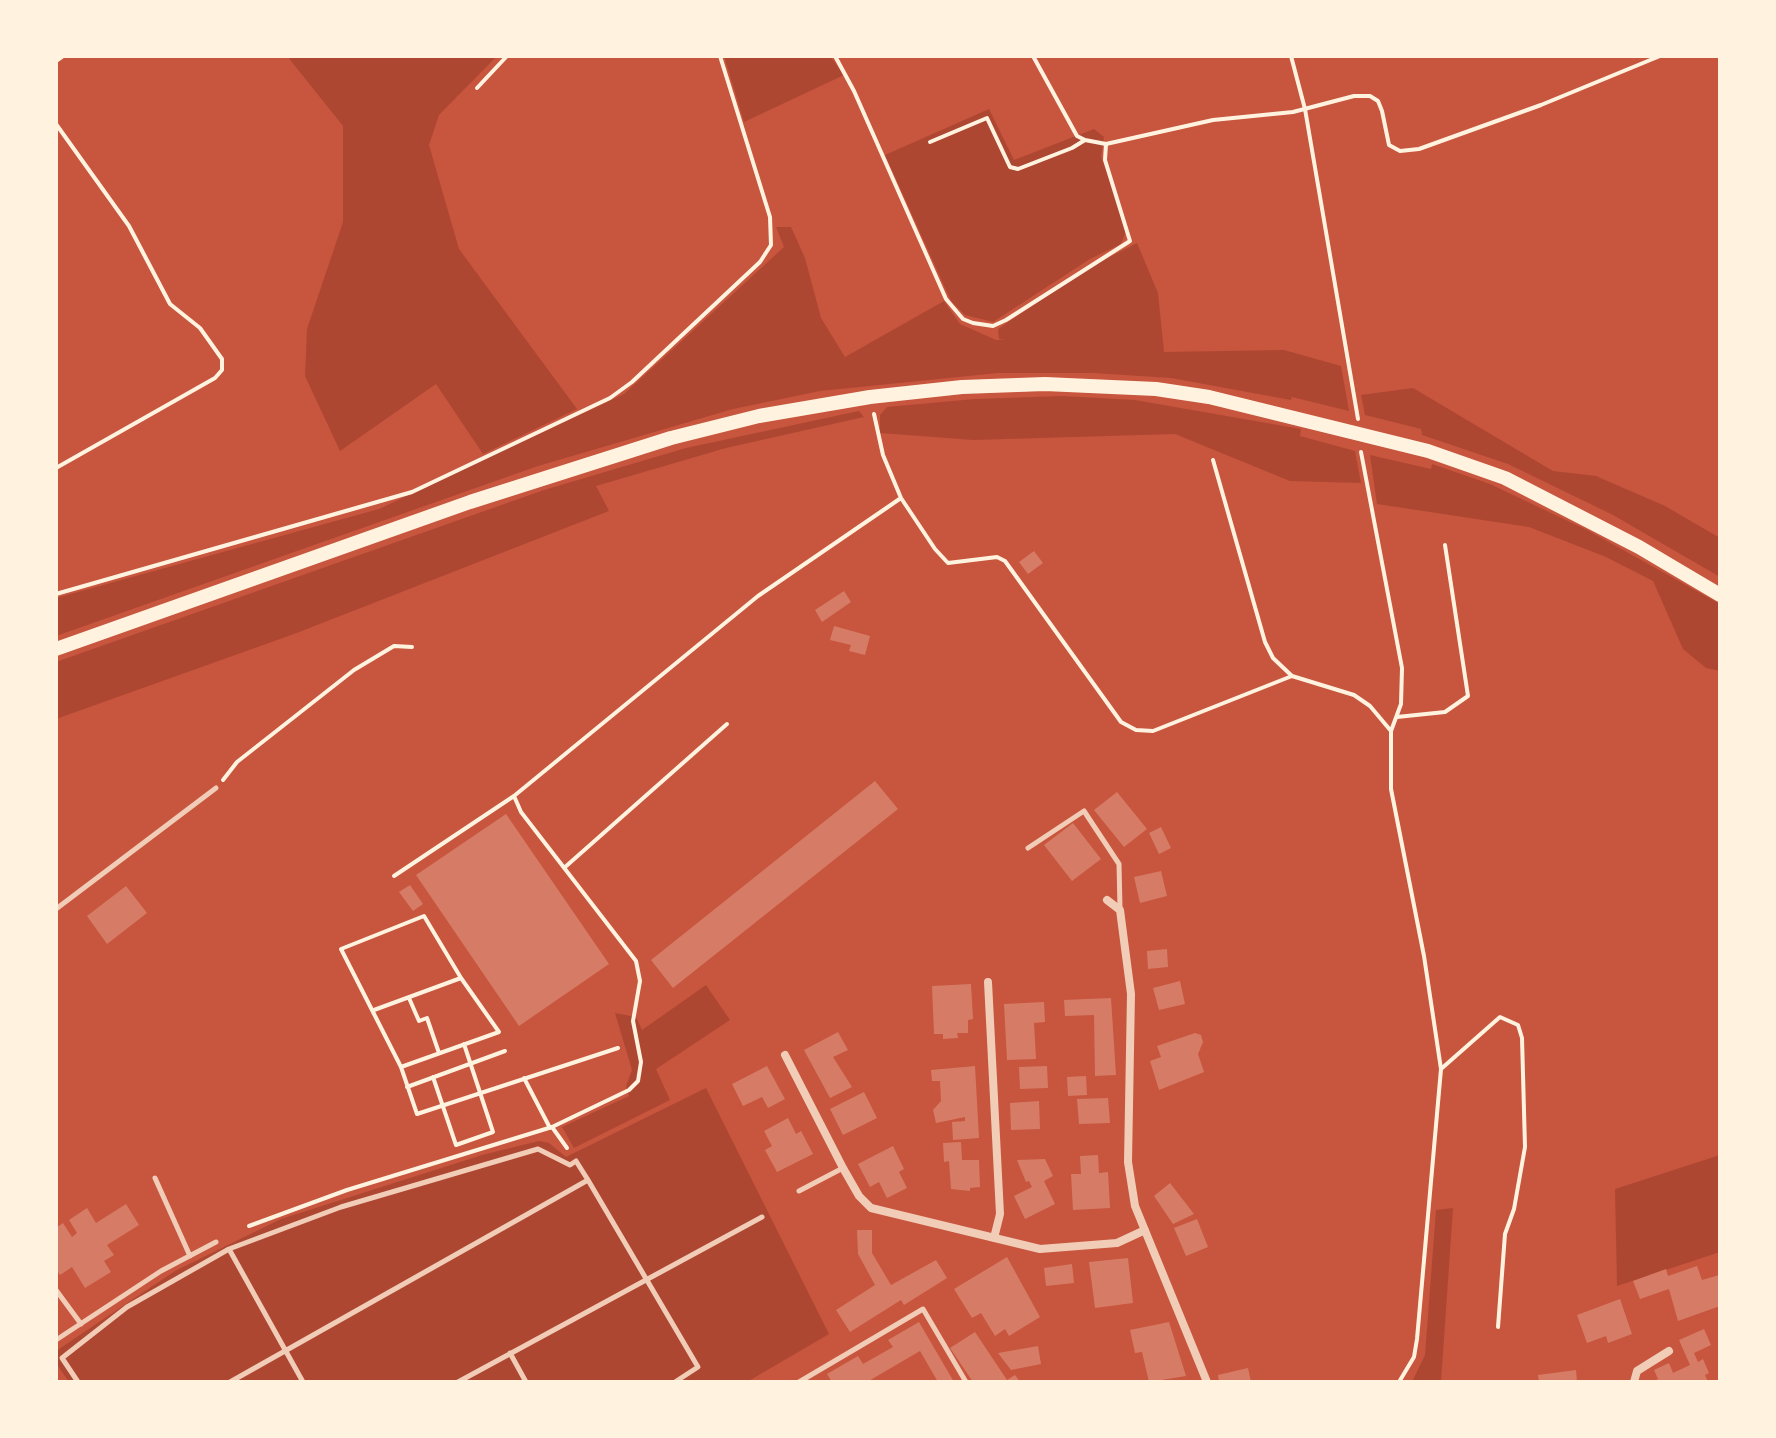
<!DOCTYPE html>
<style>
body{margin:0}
#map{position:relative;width:1776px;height:1438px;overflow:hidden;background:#c8553d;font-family:Cabin,sans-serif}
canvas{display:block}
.frame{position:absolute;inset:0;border:58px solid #fff3e0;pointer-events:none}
</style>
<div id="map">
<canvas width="1776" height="1438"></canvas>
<div class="frame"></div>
</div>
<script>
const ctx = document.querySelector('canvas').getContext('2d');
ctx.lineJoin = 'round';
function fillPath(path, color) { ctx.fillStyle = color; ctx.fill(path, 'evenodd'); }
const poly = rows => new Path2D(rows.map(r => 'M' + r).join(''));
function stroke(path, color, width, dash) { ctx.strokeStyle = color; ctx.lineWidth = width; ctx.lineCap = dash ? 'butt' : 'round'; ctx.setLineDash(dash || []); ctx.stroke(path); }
fillPath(poly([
 [287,56,497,56,439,115,429,145,459,249,577,409,483,454,436,384,340,451,305,376,307,329,343,222,343,126],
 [724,56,830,56,844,75,744,122],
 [989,109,1014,160,1094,129,1104,137,1101,157,1127,229,1121,244,1090,259,993,322,965,315,951,301,885,155],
 [776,227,791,227,805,258,821,318,845,357,944,301,960,324,996,340,1005,340,999,339,998,329,1090,267,1137,243,1158,293,1164,352,1284,350,1341,366,1349,411,1292,397,1291,400,1171,378,1093,373,998,373,820,391,733,409,538,466,56,636,56,598,379,509,624,394,784,247],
 [1413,388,1553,471,1596,476,1665,506,1720,538,1720,577,1613,515,1508,464,1422,435,1421,429,1365,415,1361,395],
 [1063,396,1135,400,1301,429,1300,436,1355,451,1361,483,1290,481,1175,434,973,440,880,433,880,415,887,407,975,399],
 [859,411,864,417,726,448,596,486,609,511,294,634,56,719,56,662,544,490,686,448],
 [1370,455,1431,469,1432,464,1490,484,1589,531,1720,604,1720,671,1706,668,1683,649,1653,581,1606,557,1529,527,1377,504],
 [706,985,730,1020,656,1069,670,1100,574,1148,562,1127,629,1096,626,1086,632,1070,615,1013,636,1017,642,1030],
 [706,1088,829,1334,747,1382,69,1382,56,1363,56,1351,175,1271,281,1219,482,1155,539,1141,549,1143,566,1157],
 [1720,1155,1720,1252,1617,1286,1615,1189],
 [1453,1208,1441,1382,1412,1382,1425,1355,1436,1210]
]), '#ae4732');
fillPath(poly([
 [1034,551,1043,563,1028,574,1019,562],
 [844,591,851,602,822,622,815,610],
 [834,626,870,636,865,655,849,651,851,645,830,640],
 [875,781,898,809,673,988,651,960],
 [1117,792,1147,829,1124,847,1094,810],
 [506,814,609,964,519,1026,416,875],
 [1073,823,1101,859,1072,881,1044,845],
 [1161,827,1171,848,1159,854,1149,833],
 [1161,871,1167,896,1140,903,1134,877],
 [410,885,423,904,413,911,399,892],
 [126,886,147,913,107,944,87,916],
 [1167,949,1168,967,1148,969,1147,951],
 [1180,981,1185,1004,1159,1010,1153,988],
 [971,984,973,1019,968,1020,968,1033,957,1033,958,1038,943,1039,943,1034,934,1034,932,986],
 [1111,998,1116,1075,1095,1076,1094,1015,1065,1016,1064,1000],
 [1044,1002,1045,1022,1034,1023,1036,1059,1007,1060,1004,1004],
 [838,1032,848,1050,833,1057,852,1087,830,1098,804,1050],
 [1195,1033,1201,1035,1203,1042,1198,1054,1204,1072,1159,1090,1150,1061,1161,1057,1157,1046],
 [767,1066,785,1099,768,1108,762,1097,743,1106,732,1084],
 [975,1066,979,1138,953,1140,952,1122,965,1121,965,1117,936,1123,933,1110,941,1101,940,1081,932,1081,931,1070],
 [1047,1066,1048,1088,1020,1089,1019,1067],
 [1086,1076,1087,1095,1068,1096,1067,1077],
 [864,1092,877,1118,843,1135,830,1109],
 [1108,1098,1110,1123,1079,1124,1077,1099],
 [1039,1101,1040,1129,1011,1130,1010,1103],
 [788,1118,796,1134,801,1131,813,1154,777,1172,765,1150,772,1146,764,1131],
 [961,1142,962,1160,979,1160,980,1187,970,1188,970,1191,951,1189,949,1161,944,1162,943,1143],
 [893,1146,904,1169,899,1172,907,1188,887,1198,879,1182,870,1187,858,1164],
 [1098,1155,1099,1173,1108,1172,1110,1208,1073,1210,1071,1174,1081,1174,1080,1156],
 [1045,1159,1053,1176,1044,1181,1055,1204,1025,1219,1014,1196,1032,1187,1029,1181,1026,1182,1017,1160],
 [1170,1183,1194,1214,1173,1224,1154,1196],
 [126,1204,139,1225,107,1245,114,1255,104,1261,111,1272,85,1288,72,1267,60,1275,56,1269,56,1228,63,1223,72,1237,77,1233,69,1220,87,1208,96,1223],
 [1197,1219,1208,1247,1186,1256,1174,1228],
 [857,1230,872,1230,872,1253,891,1285,936,1260,947,1278,904,1305,901,1300,850,1332,836,1310,875,1285,858,1254],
 [1007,1257,1040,1317,1009,1336,1005,1329,995,1336,981,1313,972,1318,954,1289],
 [1128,1258,1133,1303,1095,1308,1089,1262],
 [1072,1264,1074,1283,1046,1286,1044,1268],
 [1697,1266,1702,1280,1719,1275,1720,1306,1678,1321,1669,1289,1640,1299,1633,1281,1666,1269,1668,1276],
 [1620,1299,1632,1334,1608,1343,1606,1336,1587,1343,1577,1315],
 [919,1322,954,1382,938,1382,920,1351,867,1382,832,1382,827,1374,858,1356,863,1364,893,1347,888,1340],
 [1169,1322,1186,1376,1149,1382,1142,1352,1135,1353,1130,1330],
 [1704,1329,1711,1345,1694,1353,1698,1362,1703,1359,1709,1373,1705,1375,1708,1382,1653,1382,1658,1379,1654,1370,1669,1363,1673,1373,1690,1365,1679,1340],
 [975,1332,1007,1380,1015,1375,1020,1382,973,1382,950,1348],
 [1038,1346,1041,1364,1011,1370,998,1353],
 [1248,1368,1251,1382,1219,1382,1218,1375],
 [1576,1370,1577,1382,1539,1382,1538,1375]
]), '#d67c66');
stroke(poly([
 [835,56,854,91,946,299,963,319,973,323,993,326,1006,320,1130,241,1105,160,1106,144],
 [1033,56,1077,136,1085,140,1106,144,1213,120,1293,112,1354,96,1370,96,1378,101,1382,111,1389,145,1400,151,1419,149,1541,105,1660,56],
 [1291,56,1305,109,1358,419],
 [56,61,63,56],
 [477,88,507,56],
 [56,124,129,226,170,304,200,328,222,359,222,370,215,378,56,468],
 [930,142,987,118,1010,167,1018,169,1072,148,1085,140],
 [874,414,883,455,901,498,935,549,948,563,997,557,1005,561,1121,722,1136,730,1153,731,1292,676],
 [1361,452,1402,668,1401,704,1391,731,1391,789,1424,956,1441,1069,1417,1339,1414,1357,1399,1382],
 [1213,460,1265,642,1273,658,1292,676,1354,695,1370,706,1391,731],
 [56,594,412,492,610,398,632,382,760,262,771,245,770,217,720,56],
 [1397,717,1445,712,1468,696,1445,545],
 [223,780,237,762,354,670,394,646,412,647],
 [564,868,727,724],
 [394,876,514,796,758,596,901,498],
 [409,998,419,1021,427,1018,439,1053],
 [374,1010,461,978],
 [401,1067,499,1032,461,978,424,916,341,949,401,1067,417,1114,618,1048],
 [1441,1069,1500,1017,1518,1025,1522,1038,1525,1147,1514,1209,1505,1234,1498,1327],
 [433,1077,456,1145,493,1132,464,1044],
 [524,1078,550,1128],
 [407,1087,505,1051],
 [552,1127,567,1148],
 [249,1226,347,1190,552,1127,629,1090,638,1081,641,1062,633,1021,640,981,636,961,521,812,514,796]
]), '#fff3e0', 4);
stroke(poly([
 [1028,848,1084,811,1119,864,1120,908],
 [56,909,216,788],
 [155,1178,190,1256],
 [799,1191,843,1168],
 [229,1249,303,1382],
 [56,1290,81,1324],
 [56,1340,161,1271,216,1242],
 [510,1353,526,1382],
 [78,1382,62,1358,127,1307,229,1249,341,1207,538,1149,570,1165,576,1161,588,1180,698,1367,675,1382],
 [230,1382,588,1180],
 [458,1382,762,1217],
 [799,1382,923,1309,966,1382]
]), '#f1ccb7', 5);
stroke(poly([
 [1107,900,1120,910,1131,994,1128,1162,1135,1206,1207,1382],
 [988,982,1000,1214,994,1238],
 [785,1055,843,1168,859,1196,871,1208,1040,1249,1117,1243,1145,1230],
 [1634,1382,1637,1371,1669,1351]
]), '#f1ccb7', 8);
stroke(poly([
 [56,649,470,502,671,438,759,416,870,397,962,387,1045,384,1156,389,1209,397,1428,451,1505,478,1639,547,1720,595]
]), '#fff3e0', 14);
</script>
